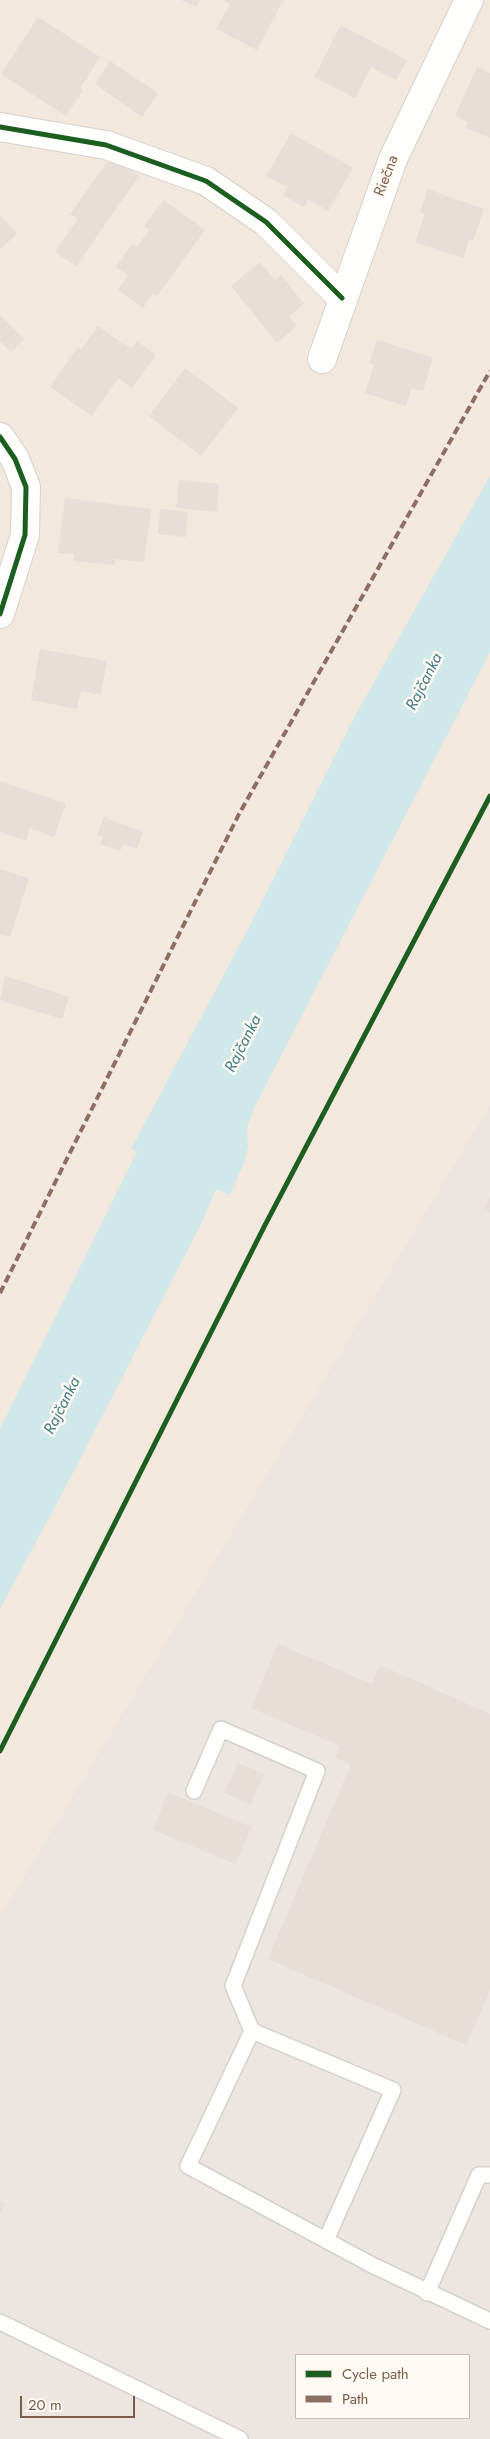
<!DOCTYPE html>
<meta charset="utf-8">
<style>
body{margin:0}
#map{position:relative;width:490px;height:2439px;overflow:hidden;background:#f9f5f0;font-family:Jost,sans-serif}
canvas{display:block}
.legend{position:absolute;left:295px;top:2354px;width:175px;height:65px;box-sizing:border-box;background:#fffaf3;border:1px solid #cabbb1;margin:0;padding:6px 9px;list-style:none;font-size:15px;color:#7a5c4d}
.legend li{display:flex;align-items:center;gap:10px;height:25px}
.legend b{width:25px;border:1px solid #cabbb1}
.scale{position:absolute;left:20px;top:2396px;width:115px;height:22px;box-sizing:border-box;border:2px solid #7a5c4d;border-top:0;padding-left:6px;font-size:15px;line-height:18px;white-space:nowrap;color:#7a5c4d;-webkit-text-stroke:4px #fffaf3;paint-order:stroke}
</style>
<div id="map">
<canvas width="490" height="2439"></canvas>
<ul class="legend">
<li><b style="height:6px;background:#1b5e20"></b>Cycle path</li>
<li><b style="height:6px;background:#8d6e63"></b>Path</li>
</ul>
<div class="scale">20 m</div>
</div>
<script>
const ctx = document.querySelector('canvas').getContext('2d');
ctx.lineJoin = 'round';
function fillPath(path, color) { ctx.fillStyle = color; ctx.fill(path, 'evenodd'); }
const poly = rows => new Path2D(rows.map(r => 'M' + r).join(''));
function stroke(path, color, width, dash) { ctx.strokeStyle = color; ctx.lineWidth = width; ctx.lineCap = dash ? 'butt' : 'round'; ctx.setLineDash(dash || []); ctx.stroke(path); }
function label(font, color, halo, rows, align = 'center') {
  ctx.font = font + ' Jost,sans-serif'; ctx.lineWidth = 5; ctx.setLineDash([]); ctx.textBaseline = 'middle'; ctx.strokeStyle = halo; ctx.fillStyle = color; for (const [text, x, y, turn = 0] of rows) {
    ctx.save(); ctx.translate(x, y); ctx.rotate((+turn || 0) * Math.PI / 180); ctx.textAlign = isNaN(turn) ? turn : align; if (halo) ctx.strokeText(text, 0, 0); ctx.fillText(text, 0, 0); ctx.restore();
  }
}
fillPath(poly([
 [0,0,490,0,490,1104,0,1916]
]), '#f2e8de');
fillPath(poly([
 [490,1104,490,2439,0,2439,0,1916],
 [296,2355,469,2355,469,2418,296,2418]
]), '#ede5e0');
fillPath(poly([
 [490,476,490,652,254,1108,247,1128,248,1147,244,1163,230,1195,216,1189,202,1222,73,1473,0,1609,0,1429,137,1152,131,1149,245,935,355,716]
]), '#d0e8ea');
fillPath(poly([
 [181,0,200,0,196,7],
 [223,0,283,0,257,50,216,29,230,4],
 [38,17,100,57,80,88,83,90,66,116,1,74],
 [341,25,407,60,396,80,371,67,355,98,314,77],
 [110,61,158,93,142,117,95,84],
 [477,67,490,73,490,138,465,127,468,122,455,116],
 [291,133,353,168,328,211,308,199,304,207,283,195,288,187,266,176],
 [111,156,139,176,76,266,55,252,78,219,70,214],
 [428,189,484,209,473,241,469,240,463,258,415,242,425,214,420,212],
 [164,200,205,230,157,296,153,293,143,308,118,290,128,275,116,267,132,244,137,247,149,230,144,226],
 [0,215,17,234,0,249],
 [260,262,275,280,281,275,304,304,289,316,297,326,277,343,231,286],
 [0,315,24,339,11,352,0,341],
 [98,326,131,349,137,341,156,355,132,388,118,378,92,416,50,387,78,347,81,350],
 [377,340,433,358,423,391,412,388,406,406,365,393,374,365,369,363],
 [185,368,238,408,201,456,149,416],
 [179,480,219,484,217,512,176,508],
 [65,498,151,509,144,562,115,559,115,565,73,561,74,554,58,553],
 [160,509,188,512,186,537,158,534],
 [40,649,107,661,101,695,81,691,77,709,31,700],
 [0,781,66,804,54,837,30,828,26,841,0,832],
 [104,817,143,832,137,849,123,844,120,851,100,844,103,837,97,835],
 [0,869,29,878,10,937,0,934],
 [5,976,69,997,62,1019,0,1000],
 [490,1197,490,1213,484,1210],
 [278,1644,372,1684,380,1665,490,1714,490,1990,466,2045,268,1959,351,1764,335,1758,340,1746,251,1708],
 [238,1763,264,1774,251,1804,224,1793],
 [168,1792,251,1827,235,1864,153,1830],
 [0,2200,5,2204,0,2212]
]), '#e6ded7');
const lane = poly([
 [194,1791,221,1729,317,1771,233,1986,252,2031,188,2166,372,2265,490,2321],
 [252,2031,393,2090,326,2240],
 [427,2293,479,2175,490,2175],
 [0,2322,240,2439]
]);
const street = poly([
 [0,127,106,145,206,181,266,222,342,298],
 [322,359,393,159,469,0],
 [0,437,15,459,26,487,25,535,0,614]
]);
stroke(lane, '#d7d1cb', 18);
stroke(street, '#d7d1cb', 30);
stroke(lane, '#fefefd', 15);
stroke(street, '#fefefd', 28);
stroke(poly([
 [0,1293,239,814,490,371]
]), '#8d6e63', 4, [8, 4]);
stroke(poly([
 [0,127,106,145,206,181,266,222,342,298],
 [0,437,15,459,26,487,25,535,0,614],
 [0,1751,264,1227,490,796]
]), '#1b5e20', 5);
label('15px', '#7a5c4d', '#fffaf3', [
 ["Riečna",387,176,-69]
]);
label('italic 16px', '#437c86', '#fffaf3', [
 ["Rajčanka",425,682,-63],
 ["Rajčanka",244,1044,-63],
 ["Rajčanka",63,1406,-63]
]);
</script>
